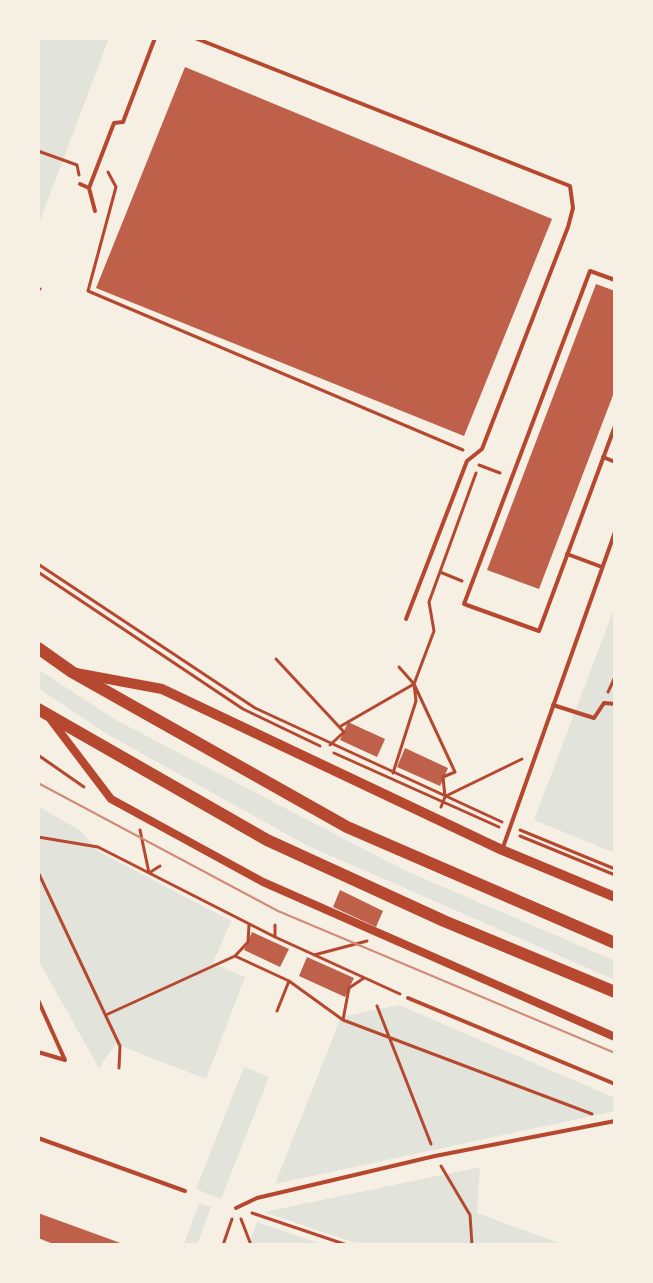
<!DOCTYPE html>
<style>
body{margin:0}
#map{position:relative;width:653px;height:1283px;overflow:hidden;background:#f6efe4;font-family:"PT Sans Narrow",sans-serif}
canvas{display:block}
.frame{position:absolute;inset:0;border:40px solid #f6efe4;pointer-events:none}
</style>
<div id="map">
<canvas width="653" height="1283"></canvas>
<div class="frame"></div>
</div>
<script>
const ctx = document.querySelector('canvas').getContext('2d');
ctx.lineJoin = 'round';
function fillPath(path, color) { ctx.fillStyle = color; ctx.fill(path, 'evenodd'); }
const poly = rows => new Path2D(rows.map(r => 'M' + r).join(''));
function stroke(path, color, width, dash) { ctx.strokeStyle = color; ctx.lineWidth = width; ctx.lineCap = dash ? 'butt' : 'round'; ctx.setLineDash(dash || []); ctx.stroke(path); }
fillPath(poly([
 [38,38,109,38,38,226],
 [615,606,615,853,534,820],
 [38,669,114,719,404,870,615,961,615,980,306,845,107,734,38,688],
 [38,806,81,831,98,851,231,921,213,963,245,977,206,1079,116,1044,99,1068,38,960],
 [399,1005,615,1098,615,1111,275,1184,341,1017],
 [244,1067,269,1077,221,1199,196,1189],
 [480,1167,477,1213,564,1245,362,1245,264,1212],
 [199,1203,211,1207,197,1245,187,1245,184,1244],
 [257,1222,324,1245,249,1245]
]), '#e2e4dc');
fillPath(poly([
 [185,67,552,219,464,436,96,288],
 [596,284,615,291,615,390,539,589,487,570],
 [348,722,385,739,377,757,340,740],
 [405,748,448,768,440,786,397,767],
 [340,890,383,911,376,927,333,907],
 [252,932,289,949,280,967,244,950],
 [307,957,354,978,345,997,299,976],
 [38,1213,126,1245,56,1245,38,1238]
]), '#bf614a');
stroke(poly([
 [38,151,77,165,79,175],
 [108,172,116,187,88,291,463,450],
 [38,290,40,289],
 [479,465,500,473],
 [38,564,255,708,502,822],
 [38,572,243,709,320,746],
 [440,572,462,581],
 [276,659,344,732,330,745],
 [608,692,615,677],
 [341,726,414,684],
 [334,753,499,827],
 [38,755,84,787],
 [393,773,416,701,414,684,399,667],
 [446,796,522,759],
 [441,807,445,797,443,777,455,772,414,684,434,631,429,602,476,473],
 [140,830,149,873],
 [520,830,615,869],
 [520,836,615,875],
 [38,837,98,847,275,937,400,994],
 [38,872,120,1046,119,1068],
 [149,873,160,866],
 [275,925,275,937],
 [314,955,367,941],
 [235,956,289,981,343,1020,592,1114],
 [377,1006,431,1144],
 [277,1011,289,981],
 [108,1014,235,956,248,942,249,925],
 [343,1020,349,988,364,978],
 [441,1166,470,1215,472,1245],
 [252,1213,347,1245],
 [241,1219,251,1245],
 [223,1245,232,1219]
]), '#b5482f', 3);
stroke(poly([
 [195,38,570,186,573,208,568,227,482,449,467,461,406,619],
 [80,184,89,188,95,211],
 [89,188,114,123,123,122,155,38],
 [615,280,590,271,464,604,539,631,615,426],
 [603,457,615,462],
 [567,554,602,567],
 [553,705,594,718,604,703,615,704],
 [502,850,615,532],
 [408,998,615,1084],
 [38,1000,65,1060,38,1052],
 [38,1138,185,1191],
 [236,1208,257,1198,435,1156,615,1121]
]), '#b5482f', 4);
stroke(poly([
 [51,720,111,799,263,882,615,1037]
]), '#b5482f', 8);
stroke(poly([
 [76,673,162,689,502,850,615,897]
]), '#b5482f', 10);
stroke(poly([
 [38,648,72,672,347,827,615,943],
 [38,709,267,840,444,921,615,992]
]), '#b5482f', 12);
stroke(poly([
 [38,783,278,911,615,1053]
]), '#cf8b77', 2);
</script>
